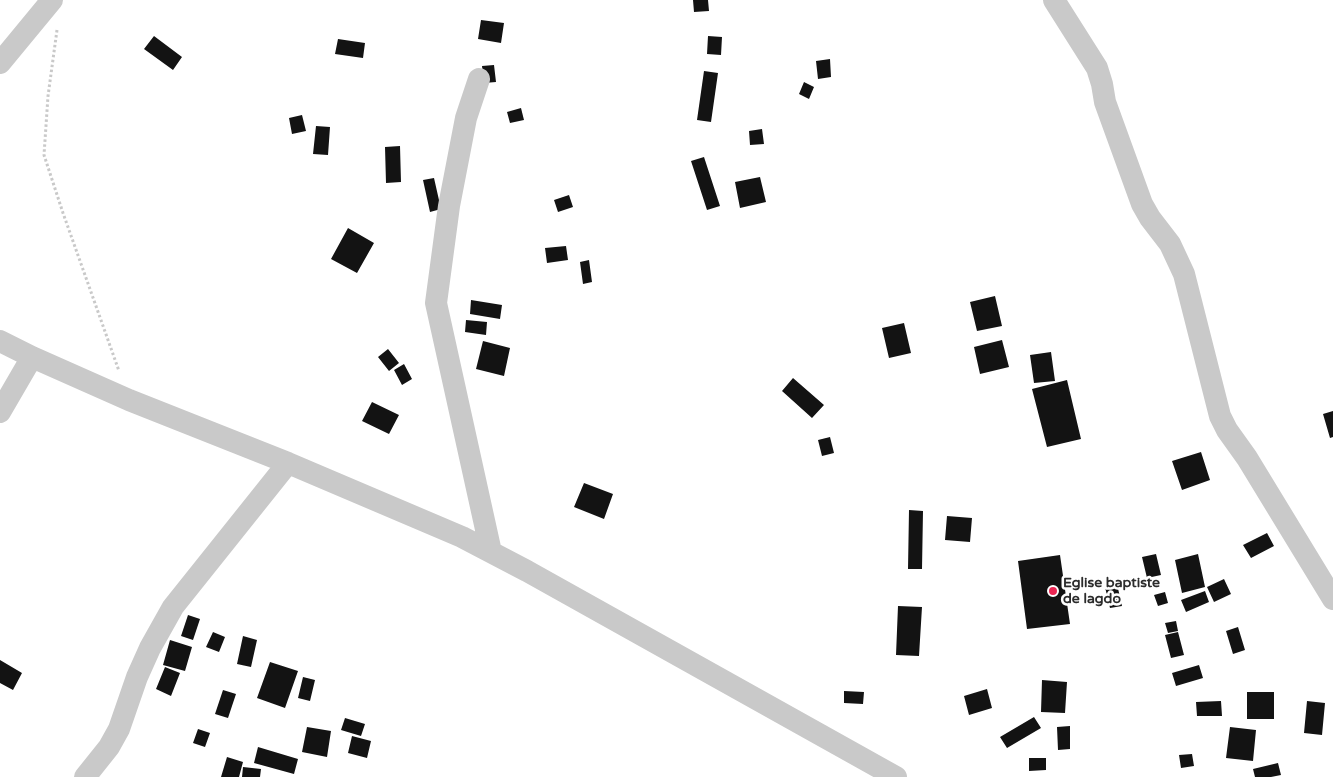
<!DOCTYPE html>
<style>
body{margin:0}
canvas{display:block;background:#fff}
</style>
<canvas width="1333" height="777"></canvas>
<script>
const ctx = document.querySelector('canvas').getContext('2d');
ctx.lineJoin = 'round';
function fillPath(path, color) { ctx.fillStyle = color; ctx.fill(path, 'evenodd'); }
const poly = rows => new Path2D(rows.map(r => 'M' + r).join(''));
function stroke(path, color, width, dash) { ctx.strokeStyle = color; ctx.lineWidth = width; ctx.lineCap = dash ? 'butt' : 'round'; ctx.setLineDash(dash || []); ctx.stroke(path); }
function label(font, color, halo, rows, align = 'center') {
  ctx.font = font + ' "Varela Round",sans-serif'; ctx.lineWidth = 5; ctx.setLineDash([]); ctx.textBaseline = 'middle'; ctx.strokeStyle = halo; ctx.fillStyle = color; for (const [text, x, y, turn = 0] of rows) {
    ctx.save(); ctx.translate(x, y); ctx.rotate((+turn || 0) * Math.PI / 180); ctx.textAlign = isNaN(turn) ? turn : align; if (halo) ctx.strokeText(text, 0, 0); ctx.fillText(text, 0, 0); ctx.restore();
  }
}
fillPath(poly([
 [693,0,708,0,709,11,694,12],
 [481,20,504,23,501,43,478,39],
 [154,36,182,57,173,70,144,49],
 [708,36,722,37,721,55,707,54],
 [338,39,365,43,363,58,335,54],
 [830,59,831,77,818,79,816,61],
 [494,65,496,82,484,83,482,66],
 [704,71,718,73,711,122,697,120],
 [804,82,814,87,809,99,799,94],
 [521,108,524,120,510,123,507,112],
 [302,115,306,131,292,134,289,118],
 [316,126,330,127,328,155,313,154],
 [762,129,764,144,750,145,749,131],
 [400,146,401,182,386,183,385,147],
 [704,157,720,206,707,210,691,161],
 [760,177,766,202,740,208,735,182],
 [434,178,441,209,430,212,423,180],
 [569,195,573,207,558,212,554,200],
 [348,228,374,243,357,273,331,259],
 [566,246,568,260,547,263,545,248],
 [589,260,592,282,583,284,580,262],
 [995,296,1002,326,977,331,970,302],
 [471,300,502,305,500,319,470,314],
 [466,320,487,322,486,335,465,332],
 [904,323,911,353,889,358,882,328],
 [1002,340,1009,367,980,374,974,347],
 [483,341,510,348,504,376,476,369],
 [388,349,399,363,389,371,378,357],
 [1051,352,1055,381,1034,383,1030,355],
 [404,364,412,379,402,385,394,370],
 [793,378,824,405,812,418,782,391],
 [1067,380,1081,439,1047,447,1032,389],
 [372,402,399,415,389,434,362,421],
 [1333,411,1333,437,1330,438,1323,414],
 [830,437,834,453,822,456,818,440],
 [1201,452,1210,480,1182,490,1172,461],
 [584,483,613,494,604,519,574,507],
 [909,510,923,511,922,569,908,569],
 [947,516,972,518,970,542,945,540],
 [1267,533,1274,546,1251,558,1243,545],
 [1156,554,1161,575,1147,578,1142,557],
 [1198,554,1205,587,1182,593,1175,560],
 [1060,555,1070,624,1027,629,1018,561],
 [1224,579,1231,594,1214,602,1207,587],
 [1117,584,1122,606,1110,608,1105,587],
 [1205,591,1209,602,1186,612,1181,600],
 [1165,592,1168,603,1158,606,1154,595],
 [898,606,922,607,919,656,896,655],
 [188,615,200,619,193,640,181,636],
 [1176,621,1178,631,1168,633,1165,623],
 [1238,627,1245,650,1233,654,1226,631],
 [213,632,225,637,219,652,206,647],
 [1178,632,1184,655,1171,658,1165,635],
 [243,636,257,640,251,667,237,664],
 [170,640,192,647,185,671,163,665],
 [0,660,22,673,13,690,0,683],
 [270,662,298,671,285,708,257,698],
 [1199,665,1203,678,1176,686,1172,673],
 [165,667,180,673,171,696,156,689],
 [303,677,315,680,310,701,298,698],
 [1042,680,1067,682,1065,713,1041,712],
 [987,689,992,708,969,715,964,696],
 [223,690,236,694,228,718,215,714],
 [844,691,864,692,863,704,844,703],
 [1247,692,1274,692,1274,719,1247,719],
 [1221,701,1222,716,1197,716,1196,702],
 [1307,701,1325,703,1322,735,1304,733],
 [1034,717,1041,728,1007,748,1000,737],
 [345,718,365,724,361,736,341,730],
 [1070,726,1070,749,1058,750,1057,727],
 [307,727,331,731,327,757,302,752],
 [1230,727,1256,730,1253,761,1226,758],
 [198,729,210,733,205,747,193,743],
 [352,736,371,741,367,758,348,753],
 [258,747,298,759,294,774,254,763],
 [1192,754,1194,766,1181,768,1179,755],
 [227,757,243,762,239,777,221,777],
 [1029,758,1046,758,1046,770,1029,771],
 [1278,763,1281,775,1271,777,1255,777,1253,769],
 [243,767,261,769,260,777,242,777]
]), '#131313');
stroke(poly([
 [57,30,48,96,44,155,63,213,119,371]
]), '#c9c9c9', 3, [2.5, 2.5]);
stroke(poly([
 [1054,0,1097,68,1102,84,1105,102,1142,204,1150,218,1170,244,1184,274,1220,416,1227,430,1247,458,1333,599],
 [0,63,52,0],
 [479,79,466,118,449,206,436,303,491,552],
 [0,341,32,357,129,400,288,463,462,537,527,571,896,777],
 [0,412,32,357],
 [85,777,109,747,119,729,137,677,150,648,173,607,288,463]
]), '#c9c9c9', 22);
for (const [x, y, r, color] of [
 [1053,591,5,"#eb2653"]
]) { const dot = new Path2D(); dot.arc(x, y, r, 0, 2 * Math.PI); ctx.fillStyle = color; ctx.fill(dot); stroke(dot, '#fff', 2); }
label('bold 14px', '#2c2c2c', '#fff', [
 ["Eglise baptiste",1063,583],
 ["de lagdo",1063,599]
], 'left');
</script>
